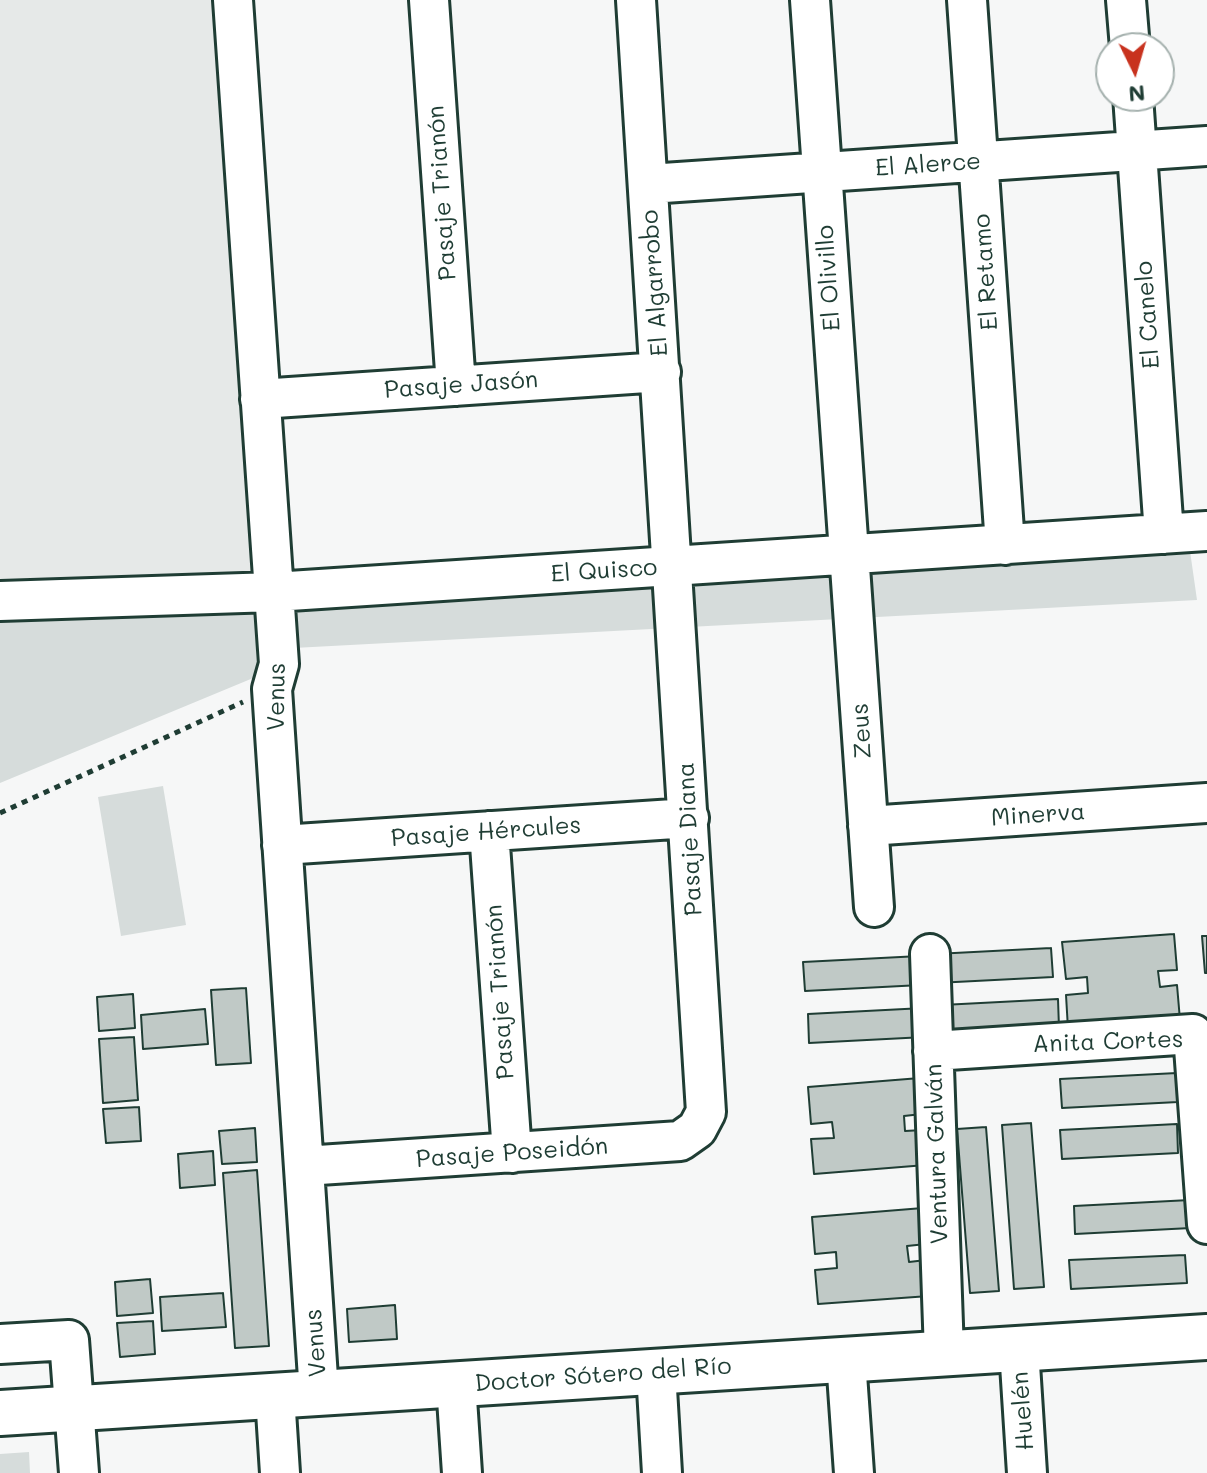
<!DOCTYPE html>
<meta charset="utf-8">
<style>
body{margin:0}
#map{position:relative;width:1207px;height:1473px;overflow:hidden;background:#f6f7f7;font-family:Mali,sans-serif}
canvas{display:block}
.north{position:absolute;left:1095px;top:32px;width:80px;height:80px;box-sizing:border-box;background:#fff;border:2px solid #a5b1ae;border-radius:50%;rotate:175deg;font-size:22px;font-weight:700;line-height:32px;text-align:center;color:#1f3d34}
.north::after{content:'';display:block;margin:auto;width:28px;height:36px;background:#c8321e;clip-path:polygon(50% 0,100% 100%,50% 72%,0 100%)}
</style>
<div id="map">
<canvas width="1207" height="1473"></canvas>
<div class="north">N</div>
</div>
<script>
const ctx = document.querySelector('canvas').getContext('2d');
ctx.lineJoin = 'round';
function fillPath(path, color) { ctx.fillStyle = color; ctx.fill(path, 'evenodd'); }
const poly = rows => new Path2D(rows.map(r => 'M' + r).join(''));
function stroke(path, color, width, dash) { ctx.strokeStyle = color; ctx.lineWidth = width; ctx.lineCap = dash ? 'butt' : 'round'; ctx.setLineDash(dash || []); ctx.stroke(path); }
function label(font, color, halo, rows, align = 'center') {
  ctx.font = font + ' Mali,sans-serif'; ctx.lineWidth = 6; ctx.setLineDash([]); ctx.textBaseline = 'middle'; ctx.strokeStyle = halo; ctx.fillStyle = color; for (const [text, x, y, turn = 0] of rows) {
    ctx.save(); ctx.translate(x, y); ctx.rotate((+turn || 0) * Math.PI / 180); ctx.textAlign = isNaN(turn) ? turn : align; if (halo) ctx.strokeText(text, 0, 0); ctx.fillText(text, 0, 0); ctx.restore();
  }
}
fillPath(poly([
 [0,0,224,0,259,575,0,585]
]), '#e6e9e8');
fillPath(poly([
 [1189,544,1197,600,256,650,258,676,0,783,0,612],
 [163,786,186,925,121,936,98,797],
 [29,1452,30,1473,0,1473,0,1454]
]), '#d6dcdb');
const building = poly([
 [1174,934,1177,970,1158,971,1160,987,1177,985,1180,1020,1068,1029,1066,995,1088,993,1087,977,1066,979,1062,942,1174,934],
 [1202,936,1207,936,1207,973,1205,973,1202,936],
 [1051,948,1053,977,936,983,935,954,1051,948],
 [920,956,921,985,805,991,803,962,920,956],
 [246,988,251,1063,216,1065,211,990,246,988],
 [133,994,135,1028,99,1031,97,997,133,994],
 [1058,999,1059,1028,943,1034,942,1005,1058,999],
 [924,1008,925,1037,809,1043,808,1014,924,1008],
 [205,1009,208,1044,143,1049,141,1015,205,1009],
 [134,1037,138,1100,103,1103,99,1039,134,1037],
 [1177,1073,1178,1102,1062,1108,1060,1079,1177,1073],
 [920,1078,922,1114,904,1116,905,1131,923,1130,926,1165,814,1174,811,1139,834,1138,832,1122,811,1124,808,1087,920,1078],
 [139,1107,141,1141,106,1143,103,1109,139,1107],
 [1031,1123,1044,1287,1014,1289,1002,1125,1031,1123],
 [1177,1124,1178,1153,1062,1159,1060,1130,1177,1124],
 [986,1127,999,1291,970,1293,957,1129,986,1127],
 [255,1128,257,1162,222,1164,219,1131,255,1128],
 [213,1151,215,1185,180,1188,178,1154,213,1151],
 [257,1170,269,1346,235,1348,223,1173,257,1170],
 [1190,1200,1191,1228,1075,1234,1074,1206,1190,1200],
 [923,1208,926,1244,907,1246,909,1262,926,1260,929,1296,818,1304,815,1270,837,1268,836,1252,815,1254,812,1217,923,1208],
 [1185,1255,1187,1283,1071,1289,1069,1260,1185,1255],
 [150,1279,153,1313,117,1316,115,1282,150,1279],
 [223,1293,226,1327,162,1331,160,1297,223,1293],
 [395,1305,397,1339,349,1342,347,1309,395,1305],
 [153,1321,155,1354,120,1357,117,1323,153,1321]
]);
fillPath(building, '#c0c9c6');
stroke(building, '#1f3d34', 2);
const minor = poly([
 [233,0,279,664,272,689,319,1393],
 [429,0,456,386],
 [810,0,874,907],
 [967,0,1005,545],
 [1126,0,1130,48],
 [1133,96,1164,534],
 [649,184,1207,146],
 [260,399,661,372],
 [0,601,274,592,1207,531],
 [868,826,1207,803],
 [489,831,512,1153],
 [282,845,689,818],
 [930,954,944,1353],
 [933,1051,1193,1034,1207,1224],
 [304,1166,680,1141,697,1129,706,1112,636,0],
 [0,1344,69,1340,79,1473],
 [1019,1349,1027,1473],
 [846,1360,854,1473],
 [656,1372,662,1473],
 [456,1384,462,1473],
 [275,1396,280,1473]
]);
const major = poly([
 [0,1413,1207,1337]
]);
stroke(minor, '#1f3d34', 44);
stroke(major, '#1f3d34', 50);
stroke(poly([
 [0,813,243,702]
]), '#1f3d34', 5, [6, 6]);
stroke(minor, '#fff', 38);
stroke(major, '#fff', 44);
label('24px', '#1f3d34', '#fff', [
 ["El Alerce",928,165,-4],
 ["Pasaje Trianón",442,193,-94],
 ["El Retamo",986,272,-94],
 ["El Olivillo",829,278,-94],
 ["El Algarrobo",655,283,-94],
 ["El Canelo",1148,315,-94],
 ["Pasaje Jasón",461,385,-4],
 ["El Quisco",604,571,-4],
 ["Venus",277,697,-89],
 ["Zeus",862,731,-94],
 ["Minerva",1038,815,-4],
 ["Pasaje Hércules",486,832,-4],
 ["Pasaje Diana",690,839,-93],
 ["Pasaje Trianón",500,992,-94],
 ["Anita Cortes",1108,1042,-2],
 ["Pasaje Poseidón",512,1153,-4],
 ["Ventura Galván",937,1154,-92],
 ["Venus",316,1343,-94],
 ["Doctor Sótero del Río",603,1375,-4],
 ["Huelén",1023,1411,-94]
]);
</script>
